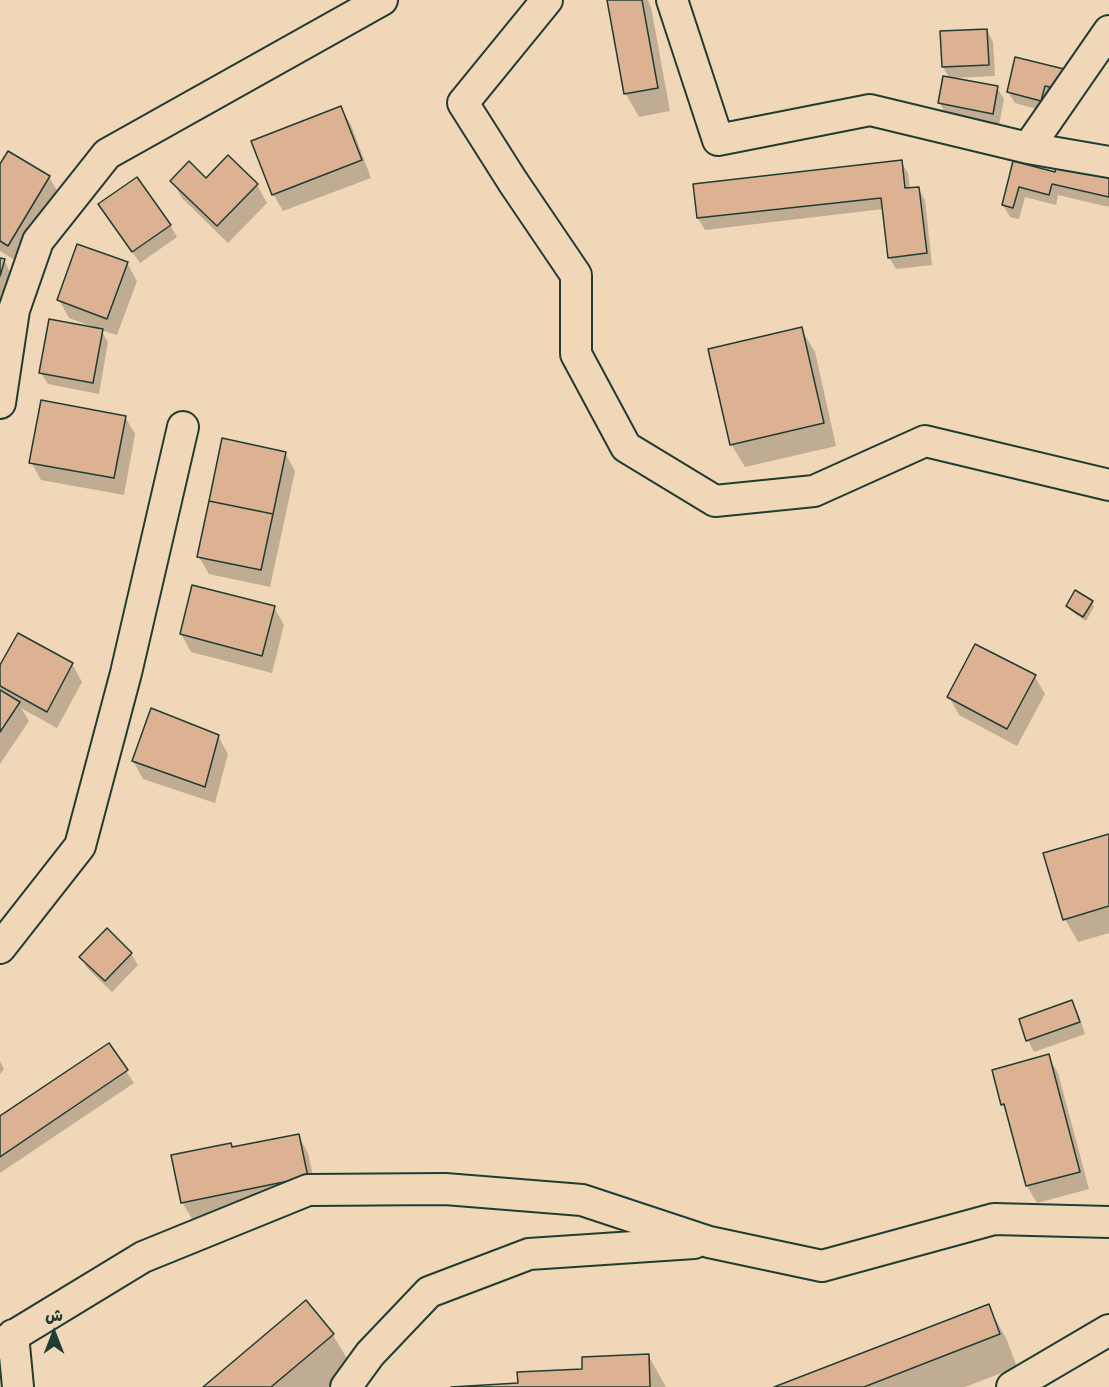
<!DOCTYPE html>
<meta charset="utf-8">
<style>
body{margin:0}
#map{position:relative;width:1109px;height:1387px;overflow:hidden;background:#efd7b7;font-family:Mali,"Playpen Sans Arabic",sans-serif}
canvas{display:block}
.north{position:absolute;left:24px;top:1303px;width:60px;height:60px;-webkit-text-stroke:4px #efd7b7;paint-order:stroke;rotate:0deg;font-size:16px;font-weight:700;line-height:24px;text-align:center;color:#1f3d34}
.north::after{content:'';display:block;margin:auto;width:21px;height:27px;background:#1f3d34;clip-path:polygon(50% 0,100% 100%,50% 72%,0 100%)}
</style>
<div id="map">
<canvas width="1109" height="1387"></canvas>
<div class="north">ش</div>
</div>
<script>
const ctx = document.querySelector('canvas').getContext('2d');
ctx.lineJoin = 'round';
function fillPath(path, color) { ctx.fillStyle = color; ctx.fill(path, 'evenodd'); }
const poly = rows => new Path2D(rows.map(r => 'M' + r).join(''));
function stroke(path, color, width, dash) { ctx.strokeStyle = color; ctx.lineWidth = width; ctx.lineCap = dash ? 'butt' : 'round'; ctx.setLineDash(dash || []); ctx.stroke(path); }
fillPath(poly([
 [609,0,648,0,651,7,670,111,639,117,626,94],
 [987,30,993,42,995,76,952,78,997,88,1004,99,999,125,946,115,940,103,950,79,943,67],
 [1063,70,1047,112,1015,103,1008,92],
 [341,108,351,125,371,178,283,211,273,194],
 [228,157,257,185,267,203,228,243,182,198,172,181,206,180],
 [901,162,908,173,910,189,918,188,925,200,932,265,896,269,889,257,883,209,705,230,698,218,695,185],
 [1014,163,1056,174,1109,180,1109,207,1058,195,1056,205,1025,197,1019,219,1010,217,1003,205],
 [0,167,49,177,59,194,18,262,0,251],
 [100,205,170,225,177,237,140,263],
 [0,259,4,260,10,272,0,309],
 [127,263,137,281,117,335,101,330,108,342,99,394,48,384,41,373,96,328,69,318,59,300],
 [801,329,815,352,836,446,745,467,731,444],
 [125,417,135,434,124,495,41,480,31,462],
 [285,453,295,471,270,587,209,574,199,557],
 [1091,602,1094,607,1086,621,1071,611,1068,606],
 [274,607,284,625,272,673,191,652,181,634],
 [72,664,82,682,57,728,21,708,29,721,0,764,0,668],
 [1035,677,1045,694,1017,746,959,715,949,697],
 [218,736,228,754,215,803,143,779,133,761],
 [1109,836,1109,933,1078,942,1065,919],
 [131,954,138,965,112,992,87,968,81,957],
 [1072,1002,1078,1013,1085,1034,1034,1052,1028,1040],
 [109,1045,134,1083,0,1173,0,1118],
 [1048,1056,1058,1073,1089,1189,1037,1203,1027,1186,1008,1114,1003,1105,993,1071],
 [0,1061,4,1069,0,1074],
 [298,1135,308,1153,317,1194,192,1219,182,1202,233,1148],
 [988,1306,1006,1338,1017,1367,965,1387,778,1387],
 [333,1335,352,1367,328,1387,205,1387],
 [648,1355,666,1387,473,1387,519,1385]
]), '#0003');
const building = poly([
 [607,0,642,0,658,88,624,94,607,0],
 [987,29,989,65,942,67,940,31,987,29],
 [1015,57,1064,69,1059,89,1045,86,1041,101,1007,92,1015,57],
 [943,76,998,86,993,114,938,103,943,76],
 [341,106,362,160,272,195,251,141,341,106],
 [8,151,50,176,8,246,0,241,0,164,8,151],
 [228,155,258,184,217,226,170,181,189,161,206,178,228,155],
 [902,160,905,188,919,187,927,253,888,258,881,198,697,218,693,184,902,160],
 [1013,161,1055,172,1057,165,1109,178,1109,197,1052,184,1049,195,1019,187,1013,208,1002,205,1013,161],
 [137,177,171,225,132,252,98,204,137,177],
 [77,244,128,262,107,319,57,300,77,244],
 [0,258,5,259,0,276,0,258],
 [49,319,103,329,93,383,39,373,49,319],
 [802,327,824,423,730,445,708,349,802,327],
 [41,400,126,416,114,478,29,463,41,400],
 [222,438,286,452,273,514,209,501,222,438],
 [209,501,273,514,261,570,197,557,209,501],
 [192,585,275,606,262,656,180,634,192,585],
 [1075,590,1093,601,1083,617,1066,606,1075,590],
 [18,633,73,663,47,712,0,686,0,665,18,633],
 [975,644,1036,675,1007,729,947,697,975,644],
 [0,690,20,702,0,732,0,690],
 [151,708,219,735,205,787,132,761,151,708],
 [1109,834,1109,906,1063,920,1043,853,1109,834],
 [107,928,132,953,105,981,79,957,107,928],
 [1072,1000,1080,1022,1026,1041,1019,1019,1072,1000],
 [109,1043,128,1070,0,1157,0,1116,109,1043],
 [1049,1054,1080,1172,1026,1186,1004,1104,1001,1105,992,1070,1049,1054],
 [299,1134,308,1177,181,1203,171,1155,231,1143,232,1147,299,1134],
 [306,1300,334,1334,271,1387,203,1387,306,1300],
 [989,1304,1000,1334,864,1387,774,1387,989,1304],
 [649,1354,650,1387,451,1387,518,1383,517,1372,582,1369,582,1357,649,1354]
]);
fillPath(building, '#dcb292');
stroke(building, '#1f3d34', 1.5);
const minor = poly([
 [547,0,463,103,513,182,576,275,576,354,626,447,715,501,814,491,925,441,1109,485],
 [672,0,718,140,870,110,1028,148,1109,162],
 [1028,148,1109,31],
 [0,403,14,310,38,241,107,154,382,0],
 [0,948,80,846,126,673,183,427],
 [13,1335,18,1387],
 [0,1344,143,1257,308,1190,445,1189,582,1200,709,1242,822,1266,994,1219,1109,1222],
 [346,1387,370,1354,429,1292,529,1254,694,1243],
 [1012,1387,1109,1330]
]);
stroke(minor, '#1f3d34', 34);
stroke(minor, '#efd7b7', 30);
</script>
